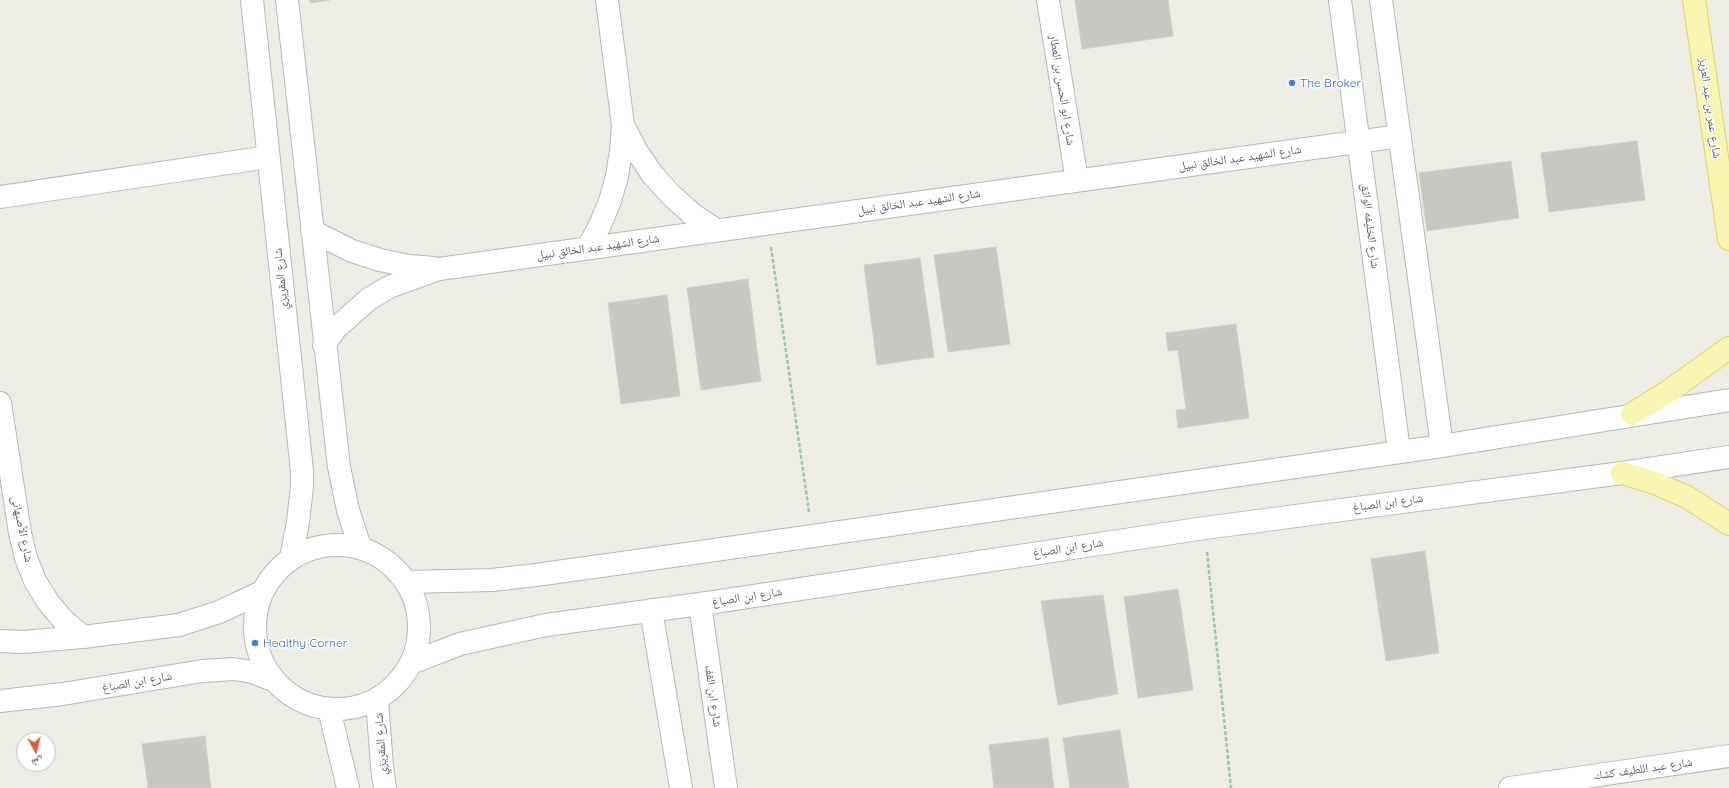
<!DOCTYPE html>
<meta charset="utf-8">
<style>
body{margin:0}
#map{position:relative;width:1729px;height:788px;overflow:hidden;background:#eeede5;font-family:Quicksand,"Noto Naskh Arabic",sans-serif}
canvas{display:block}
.north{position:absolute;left:16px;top:732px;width:40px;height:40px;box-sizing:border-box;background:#fff;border:1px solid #bebfc1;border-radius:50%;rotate:172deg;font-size:11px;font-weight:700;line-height:16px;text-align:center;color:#5d5f64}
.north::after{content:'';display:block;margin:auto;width:14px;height:18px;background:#d86041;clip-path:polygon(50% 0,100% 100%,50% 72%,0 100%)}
</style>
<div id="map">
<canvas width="1729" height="788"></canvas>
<div class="north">ش</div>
</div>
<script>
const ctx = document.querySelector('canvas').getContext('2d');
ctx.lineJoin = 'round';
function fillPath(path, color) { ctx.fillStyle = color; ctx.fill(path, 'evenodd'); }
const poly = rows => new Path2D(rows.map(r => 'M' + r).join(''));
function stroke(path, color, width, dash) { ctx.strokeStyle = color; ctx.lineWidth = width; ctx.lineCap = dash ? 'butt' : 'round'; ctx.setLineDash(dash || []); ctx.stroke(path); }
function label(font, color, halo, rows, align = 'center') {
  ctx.font = font + ' Quicksand,"Noto Naskh Arabic",sans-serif'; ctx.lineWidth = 3; ctx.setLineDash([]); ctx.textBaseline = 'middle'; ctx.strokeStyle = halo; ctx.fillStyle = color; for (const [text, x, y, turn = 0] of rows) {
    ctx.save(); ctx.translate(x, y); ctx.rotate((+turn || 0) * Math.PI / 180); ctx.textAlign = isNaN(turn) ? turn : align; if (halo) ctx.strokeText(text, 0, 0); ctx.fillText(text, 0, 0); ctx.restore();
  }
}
const building = poly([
 [310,0,330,0,310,3,310,0],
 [1075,0,1168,0,1173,36,1082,49,1075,0],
 [1637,141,1645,200,1549,212,1541,153,1637,141],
 [1511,161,1519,218,1427,231,1419,173,1511,161],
 [996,247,1010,344,948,352,934,255,996,247],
 [920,258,934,357,877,365,864,265,920,258],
 [748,279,761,381,701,390,687,288,748,279],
 [667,295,680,396,621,404,608,303,667,295],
 [1236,324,1249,418,1178,428,1176,410,1186,409,1178,350,1168,351,1166,333,1236,324],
 [1425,551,1439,653,1386,661,1371,559,1425,551],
 [1178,589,1193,690,1138,698,1124,597,1178,589],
 [1103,595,1118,694,1058,705,1041,601,1103,595],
 [1120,730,1129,788,1070,788,1063,738,1120,730],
 [205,736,211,788,148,788,142,744,205,736],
 [1048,738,1054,788,994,788,989,745,1048,738]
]);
fillPath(building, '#c9c7c2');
stroke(building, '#d2cfc4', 1);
const minor = poly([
 [252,0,302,471,302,487,298,522,291,558],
 [287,0,339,467,348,510,360,547],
 [1048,0,1077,181],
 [1340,0,1399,451],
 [1381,0,1442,446],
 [623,125,636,150,652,174,671,195,692,214,716,230],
 [0,197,268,157],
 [312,231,352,251,380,260,409,266,434,268],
 [588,248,600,225,610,201,617,176,621,151,623,125,607,0],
 [324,345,336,328,369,299,389,287,439,269,1400,136],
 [0,403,20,533,26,558,35,581,48,602,64,621,83,637],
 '255 627a82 82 0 1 1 164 0a82 82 0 1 1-164 0Z',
 [407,582,492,580,536,575,708,551,1442,446,1729,400],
 [700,604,726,788],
 [651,610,681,788],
 [0,641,22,642,83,637,179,625,219,612,262,592],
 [411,663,460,644,546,625,714,602,1205,528,1622,473,1729,457],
 [377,699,382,767,385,788],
 [0,701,63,694,202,671,234,669,252,672,273,680],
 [329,709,348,788],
 [1510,788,1729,756]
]);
const major = poly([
 [1694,0,1729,239],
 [1632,414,1669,391,1729,348],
 [1622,473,1655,483,1687,497,1729,524]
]);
stroke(minor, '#b5b7bb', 24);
stroke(major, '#e4d168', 24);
stroke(poly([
 [771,247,809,512],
 [1207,552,1231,788]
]), '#9ec3ad', 2.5, [4, 2]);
stroke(minor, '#fff', 22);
stroke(major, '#f7f5b1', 22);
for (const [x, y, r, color] of [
 [1292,83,4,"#3f7fe0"],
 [255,643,4,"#3f7fe0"]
]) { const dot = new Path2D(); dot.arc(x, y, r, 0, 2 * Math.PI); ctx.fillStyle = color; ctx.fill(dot); stroke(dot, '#fff', 1.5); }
label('12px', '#366cbe', '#fff', [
 ["The Broker",1300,83],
 ["Healthy Corner",263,643]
], 'left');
label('12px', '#5d5f64', '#fff', [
 ["شارع ابو الحسن بن العطار",1062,90,81],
 ["شارع عمر بن عبد العزيز",1710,108,82],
 ["شارع الشهيد عبد الخالق نبيل",1240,158,-8],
 ["شارع الشهيد عبد الخالق نبيل",919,202,-8],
 ["شارع الخليفه الواثق",1370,226,83],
 ["شارع الشهيد عبد الخالق نبيل",598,247,-8],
 ["شارع المقريزي",281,279,-96],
 ["شارع ابن الصباغ",1388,503,-8],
 ["شارع الأصبهانى",22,529,78],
 ["شارع ابن الصباغ",1068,548,-9],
 ["شارع ابن الصباغ",747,597,-9],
 ["شارع ابن الصباغ",137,682,-10],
 ["شارع ابن القف",713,696,82],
 ["شارع المقريزي",381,744,-94],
 ["شارع عبد اللطيف كشك",1643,769,-8]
]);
</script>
